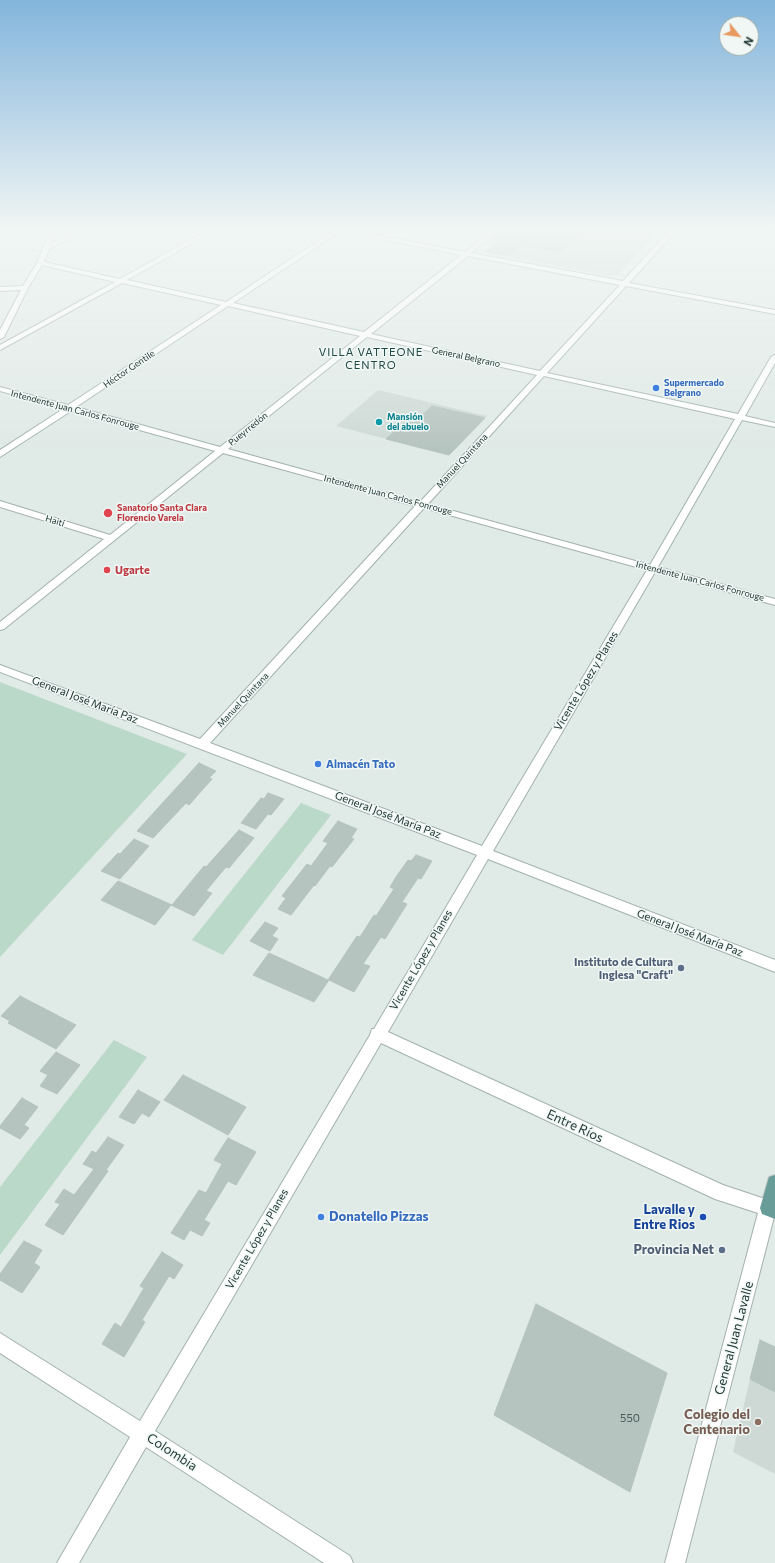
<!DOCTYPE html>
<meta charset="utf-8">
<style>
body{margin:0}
#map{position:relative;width:775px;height:1563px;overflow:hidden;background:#e0eae7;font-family:Commissioner,sans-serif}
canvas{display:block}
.north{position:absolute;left:719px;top:16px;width:40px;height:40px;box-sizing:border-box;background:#f0f7f4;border:1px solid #9eaba8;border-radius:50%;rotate:120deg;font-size:11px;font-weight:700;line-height:16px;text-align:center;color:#223836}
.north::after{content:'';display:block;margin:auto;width:14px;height:18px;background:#e79a61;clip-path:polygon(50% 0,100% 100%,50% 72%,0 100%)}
</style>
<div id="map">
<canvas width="775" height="1563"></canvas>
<div class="north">N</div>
</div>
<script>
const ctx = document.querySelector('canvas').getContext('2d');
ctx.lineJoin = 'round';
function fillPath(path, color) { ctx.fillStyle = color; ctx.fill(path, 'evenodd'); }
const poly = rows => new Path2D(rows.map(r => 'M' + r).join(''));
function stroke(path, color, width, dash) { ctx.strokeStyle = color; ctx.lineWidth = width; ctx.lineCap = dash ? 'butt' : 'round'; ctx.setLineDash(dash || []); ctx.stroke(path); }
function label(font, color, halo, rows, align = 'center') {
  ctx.font = font + ' Commissioner,sans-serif'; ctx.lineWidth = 3; ctx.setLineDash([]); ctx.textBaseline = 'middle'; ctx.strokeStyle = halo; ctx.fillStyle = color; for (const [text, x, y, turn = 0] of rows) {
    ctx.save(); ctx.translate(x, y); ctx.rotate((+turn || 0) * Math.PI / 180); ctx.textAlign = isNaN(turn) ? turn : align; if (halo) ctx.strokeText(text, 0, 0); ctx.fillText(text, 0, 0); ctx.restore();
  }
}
fillPath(poly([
 [509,231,653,231,657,232,618,275,611,276,487,253,486,251],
 [378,390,487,416,449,455,336,426],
 [750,1379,775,1392,775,1474,733,1452]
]), '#ced9d6');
fillPath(poly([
 [0,682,187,754,0,957],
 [301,803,331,815,223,955,192,940],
 [114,1040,147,1057,0,1255,0,1187]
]), '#bad9c8');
const building = poly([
 [499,231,582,231,560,252,522,245,508,256,486,252,500,241,491,239,499,231],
 [432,406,485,418,449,455,386,439,406,421,414,423,432,406],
 [199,763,216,771,209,778,212,779,189,805,186,803,153,838,137,831,199,763],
 [268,793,284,799,271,815,268,814,256,829,241,823,261,798,264,799,268,793],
 [338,821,357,829,351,838,354,839,332,867,330,866,315,886,314,885,291,915,278,909,286,898,282,896,307,864,311,866,328,843,323,841,338,821],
 [239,830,254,838,229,868,226,867,206,891,212,893,194,916,171,905,155,925,101,900,118,881,172,905,204,866,206,867,239,830],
 [134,839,149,846,120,879,101,871,118,853,120,854,134,839],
 [416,855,432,861,421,879,418,878,402,902,407,904,385,939,381,937,363,964,370,966,354,992,329,980,314,1002,253,975,269,953,328,980,357,936,360,937,374,915,376,916,394,889,390,887,396,877,408,860,411,861,416,855],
 [265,922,278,928,272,936,278,939,270,951,250,941,265,922],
 [20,996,76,1025,56,1049,8,1023,10,1021,1,1016,20,996],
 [56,1052,80,1065,57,1094,40,1086,48,1075,40,1071,56,1052],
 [183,1075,246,1107,228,1135,164,1100,183,1075],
 [138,1090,160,1102,149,1117,142,1113,134,1124,119,1117,138,1090],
 [22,1098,38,1107,24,1125,29,1128,20,1139,0,1128,0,1126,22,1098],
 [108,1137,124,1145,106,1170,108,1171,63,1235,45,1225,60,1204,55,1202,64,1189,74,1195,94,1169,83,1164,92,1151,96,1153,108,1137],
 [228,1138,256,1152,236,1185,228,1181,204,1220,210,1223,202,1236,190,1230,184,1240,171,1233,199,1190,206,1193,222,1164,214,1160,228,1138],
 [24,1241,42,1250,34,1263,40,1267,22,1293,0,1280,0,1274,24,1241],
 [162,1252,183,1265,174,1279,169,1276,142,1320,145,1322,124,1357,102,1344,115,1323,121,1327,144,1288,140,1286,162,1252],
 [536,1304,667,1373,630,1492,494,1415,536,1304],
 [760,1340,775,1347,775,1392,750,1379,760,1340]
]);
fillPath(building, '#b6c4c0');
stroke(building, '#b3c3bf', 1);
const minor = poly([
 [50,231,56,231,51,244,75,231,83,231,49,249,44,262,120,279,206,231,214,231,127,280,226,302,333,231,341,231,233,303,364,332,461,255,342,231,356,231,465,252,491,231,498,231,471,253,623,281,669,231,676,231,629,283,775,310,775,314,626,286,547,373,738,414,771,357,775,355,775,363,745,416,775,423,775,427,742,420,658,567,775,599,775,605,655,572,493,851,775,960,775,972,488,859,388,1032,723,1185,774,1202,775,1213,685,1563,665,1563,758,1213,715,1199,381,1043,155,1431,350,1556,353,1563,324,1563,146,1447,79,1563,57,1563,130,1437,0,1353,0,1333,140,1421,370,1035,372,1029,374,1029,477,855,0,672,0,665,200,739,415,506,223,453,4,629,0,630,0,622,104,539,0,507,0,501,110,535,215,451,71,411,0,457,0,450,63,409,0,391,0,387,68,405,221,305,122,283,0,350,0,345,115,282,42,265,28,288,4,337,0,339,0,330,21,290,0,291,0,287,23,286,37,263,50,231],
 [468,256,620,285,540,371,371,334,468,256],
 [228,306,360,336,220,447,76,407,228,306],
 [367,337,537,375,420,502,228,449,367,337],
 [544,376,735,419,650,565,428,504,544,376],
 [424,508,647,570,482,846,210,743,424,508]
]);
const major = poly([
 [770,231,775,231,775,234,771,232,770,231],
 [775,1175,775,1219,762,1214,760,1208,769,1177,775,1175]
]);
stroke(minor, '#a3b1ae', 2);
stroke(major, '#c1c7c7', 2);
fillPath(minor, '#fff');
fillPath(major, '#689c98');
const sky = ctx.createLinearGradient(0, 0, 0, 450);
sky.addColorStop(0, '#83b5dc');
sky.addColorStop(0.51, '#f1f6f4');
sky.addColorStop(1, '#f1f6f400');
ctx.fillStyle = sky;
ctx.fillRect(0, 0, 775, 450);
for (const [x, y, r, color] of [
 [656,388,4,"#3f7fe0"],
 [379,422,4,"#0f9aa8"],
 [108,513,5,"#e0444e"],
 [107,570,4,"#e0444e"],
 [318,764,4,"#3f7fe0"],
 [681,968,4,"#5c6f8a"],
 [321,1217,4,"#3f7fe0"],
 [703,1217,4,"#1a4fb4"],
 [722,1250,4,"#5c6f8a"],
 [758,1422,4,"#8d6e63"]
]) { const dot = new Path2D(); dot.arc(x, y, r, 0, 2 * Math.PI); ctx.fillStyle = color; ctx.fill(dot); stroke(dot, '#f0f7f4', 1.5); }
label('9px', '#223836', '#f0f7f4', [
 ["General Belgrano",466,357,12],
 ["Héctor Gentile",129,369,-34],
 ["Intendente Juan Carlos Fonrouge",75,410,15],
 ["Pueyrredón",248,429,-39],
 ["Manuel Quintana",462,461,-47],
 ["Intendente Juan Carlos Fonrouge",388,495,15],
 ["Haití",55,521,17],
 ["Intendente Juan Carlos Fonrouge",700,581,15],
 ["Manuel Quintana",243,700,-47]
]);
label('bold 9px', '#366cbe', '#f0f7f4', [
 ["Supermercado",664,383],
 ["Belgrano",664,393]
], 'left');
label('bold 9px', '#0d838f', '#f0f7f4', [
 ["Mansión",387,417],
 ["del abuelo",387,427]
], 'left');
label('bold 9px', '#be3a42', '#f0f7f4', [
 ["Sanatorio Santa Clara",117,508],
 ["Florencio Varela",117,518]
], 'left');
ctx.letterSpacing = '1px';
label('11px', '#204946', '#f0f7f4', [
 ["VILLA VATTEONE",371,352],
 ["CENTRO",371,365]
]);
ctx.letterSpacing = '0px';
label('bold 11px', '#be3a42', '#f0f7f4', [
 ["Ugarte",115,570]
], 'left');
label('11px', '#223836', '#f0f7f4', [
 ["Vicente López y Planes",586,681,-59],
 ["General José María Paz",85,700,21],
 ["General José María Paz",388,815,21],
 ["General José María Paz",690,933,21],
 ["Vicente López y Planes",421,960,-60],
 ["Vicente López y Planes",257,1239,-60]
]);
label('bold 11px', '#366cbe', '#f0f7f4', [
 ["Almacén Tato",326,764]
], 'left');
label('bold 11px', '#4e5e75', '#f0f7f4', [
 ["Instituto de Cultura",673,962],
 ["Inglesa \"Craft\"",673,975]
], 'right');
label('11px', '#475b58', null, [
 ["550",630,1418]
]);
label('13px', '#223836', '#f0f7f4', [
 ["Entre Ríos",575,1126,25],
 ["General Juan Lavalle",734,1338,-75],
 ["Colombia",172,1452,33]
]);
label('bold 13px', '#164399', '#f0f7f4', [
 ["Lavalle y",695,1210],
 ["Entre Rios",695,1225]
], 'right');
label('bold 13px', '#366cbe', '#f0f7f4', [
 ["Donatello Pizzas",329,1217]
], 'left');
label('bold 13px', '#4e5e75', '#f0f7f4', [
 ["Provincia Net",714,1250]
], 'right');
label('bold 13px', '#785e54', '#f0f7f4', [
 ["Colegio del",750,1415],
 ["Centenario",750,1430]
], 'right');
</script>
